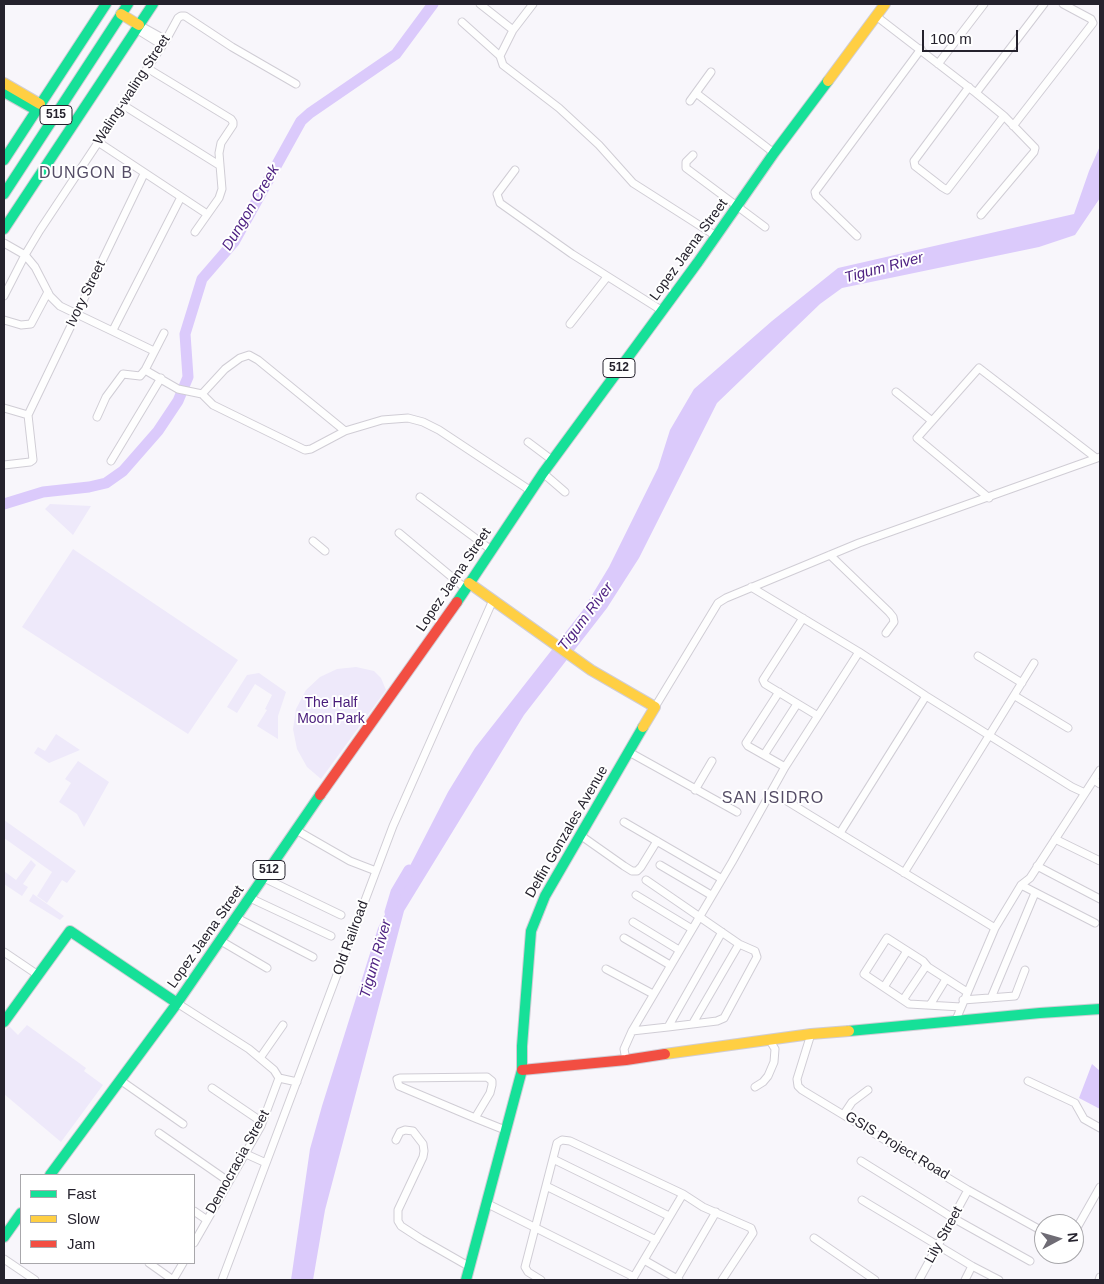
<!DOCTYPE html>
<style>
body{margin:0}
#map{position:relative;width:1104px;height:1284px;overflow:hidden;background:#f8f6fb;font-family:Helvetica,sans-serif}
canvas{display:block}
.frame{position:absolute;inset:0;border:5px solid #25222d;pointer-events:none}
.legend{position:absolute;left:20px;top:1174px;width:175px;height:90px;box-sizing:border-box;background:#fff;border:1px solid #a8a7ab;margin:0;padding:6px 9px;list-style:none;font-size:15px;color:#25222d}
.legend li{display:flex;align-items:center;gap:10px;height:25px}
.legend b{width:25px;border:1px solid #a8a7ab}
.north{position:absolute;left:1034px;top:1214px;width:50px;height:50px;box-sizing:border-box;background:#fff;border:1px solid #a8a7ab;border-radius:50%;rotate:84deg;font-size:14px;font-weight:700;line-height:20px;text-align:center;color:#25222d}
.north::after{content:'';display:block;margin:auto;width:18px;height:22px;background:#6f6c75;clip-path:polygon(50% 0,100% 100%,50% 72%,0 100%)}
.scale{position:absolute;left:922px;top:30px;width:96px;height:22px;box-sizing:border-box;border:2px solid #25222d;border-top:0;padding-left:6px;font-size:15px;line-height:18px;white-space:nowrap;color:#25222d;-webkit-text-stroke:4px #fff;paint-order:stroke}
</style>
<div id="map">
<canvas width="1104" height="1284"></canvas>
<div class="frame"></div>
<ul class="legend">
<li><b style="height:6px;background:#16e098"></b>Fast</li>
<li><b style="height:6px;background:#ffcf43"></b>Slow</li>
<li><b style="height:6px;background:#f24e42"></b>Jam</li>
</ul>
<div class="north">N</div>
<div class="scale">100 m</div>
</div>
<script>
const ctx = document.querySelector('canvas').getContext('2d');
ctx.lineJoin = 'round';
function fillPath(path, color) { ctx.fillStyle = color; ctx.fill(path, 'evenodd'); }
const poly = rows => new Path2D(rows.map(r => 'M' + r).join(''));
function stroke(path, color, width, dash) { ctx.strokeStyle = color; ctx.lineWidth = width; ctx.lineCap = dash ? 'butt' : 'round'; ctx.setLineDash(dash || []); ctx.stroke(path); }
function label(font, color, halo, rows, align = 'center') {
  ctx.font = font + ' Helvetica,sans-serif'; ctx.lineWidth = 4; ctx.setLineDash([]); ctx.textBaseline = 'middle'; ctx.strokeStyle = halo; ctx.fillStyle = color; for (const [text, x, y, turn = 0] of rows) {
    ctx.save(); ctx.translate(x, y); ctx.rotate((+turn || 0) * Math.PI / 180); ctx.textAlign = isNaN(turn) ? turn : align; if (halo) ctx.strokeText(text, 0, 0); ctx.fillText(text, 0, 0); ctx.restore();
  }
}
fillPath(poly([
 [50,504,91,506,73,535,45,509],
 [73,549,238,660,188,734,22,627],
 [356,667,374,671,381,678,386,690,321,779,307,767,297,749,293,729,296,709,306,690,320,677,337,669],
 [259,673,286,692,278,716,278,739,257,726,267,710,265,709,272,695,255,684,237,713,227,707,247,675],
 [56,734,80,750,49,763,34,753,38,747,45,751],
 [78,761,109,782,84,827,77,814,59,802,71,783,65,779],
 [4,820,76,871,67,883,62,880,47,903,37,896,52,872,4,838],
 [31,860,36,865,23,884,28,887,22,896,4,884,4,871,16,880],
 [33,894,64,916,60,920,29,901],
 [27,1025,86,1068,84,1071,103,1085,61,1142,4,1094,4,1032,9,1026,18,1035]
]), '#eee9fa');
fillPath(poly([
 [1100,146,1100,198,1075,235,1039,247,842,288,820,304,717,403,639,558,607,608,524,715,404,911,325,1210,313,1280,291,1280,310,1149,322,1106,378,928,448,792,475,748,583,610,609,567,658,468,670,430,694,389,772,321,838,268,1074,214,1089,171],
 [1092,1064,1100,1071,1100,1109,1079,1098]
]), '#dbcafb');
stroke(poly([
 [4,504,43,492,89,487,106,483,123,471,158,431,178,401,188,377,185,334,202,279,234,242,301,121,310,113,396,54,433,4],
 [390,912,396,892,409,870]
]), '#dbcafb', 11);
const street = poly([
 [480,4,513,30],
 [533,4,513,30,500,56,503,65,559,108,599,145,633,183,716,236],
 [876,16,976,93,1004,116,1035,148,1034,152,981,215],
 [462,22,500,56],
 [139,25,141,32,162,45],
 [139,25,166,40],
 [938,64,984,4],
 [147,68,231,119,233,122,233,125,221,143,219,153,222,189,219,198,195,232],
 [969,87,914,161,915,166,942,187,947,190,1004,116],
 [696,93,774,153],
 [976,93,1044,4],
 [690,101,711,72],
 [123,105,219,165],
 [1013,126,1093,23,1091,19,1063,4],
 [98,142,207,214],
 [693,155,686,162,686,168,765,227],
 [515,170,497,194,500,203,572,254,661,310],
 [857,236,816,196,815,192,921,49],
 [4,243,25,255,35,267,50,296,60,306,154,351],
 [4,296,25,255,40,230,166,40,178,18,181,16,185,16,232,47,296,84],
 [4,320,21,325,31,324,48,292],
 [570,324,607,277],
 [113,330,181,197],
 [164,333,145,370,178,389,202,394,213,405,305,450,311,449,345,431,382,420,408,418,423,422,439,430,531,491],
 [896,392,932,421],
 [202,394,225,369,240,358,249,355,258,360,345,431],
 [4,408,28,415],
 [97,417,106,397,123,374,140,376,145,370],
 [528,442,552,460],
 [111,461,161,378],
 [4,465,30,462,33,460,28,415,144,174],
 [543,473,565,492],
 [420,497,490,549],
 [989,498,917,438,979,368,1096,458],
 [399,533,465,588],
 [313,541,325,551],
 [830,555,889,612,893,617,894,622,886,633],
 [751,587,859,652,926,696,1072,787,1085,793],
 [803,618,763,680,765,684,818,716],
 [978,656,1022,683],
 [779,692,746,743,748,746,785,767],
 [1015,696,1068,728],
 [655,707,718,603,726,598,859,543,1100,457],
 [629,752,737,812],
 [764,755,797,704],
 [1094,780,1100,784],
 [695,790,712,761],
 [772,792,995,928],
 [624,822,722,879],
 [296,830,350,861,376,871],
 [840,833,926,696],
 [580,835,624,866,632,871,637,871,641,867,657,841],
 [1055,839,1100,861],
 [660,865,711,895],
 [1037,866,1100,899],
 [904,873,1034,663],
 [264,878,341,915],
 [646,880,739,944,693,1023],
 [1021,885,1095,923],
 [636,895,692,929],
 [250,898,331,936],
 [237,918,313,957],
 [633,922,679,950],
 [624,938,670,965],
 [221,941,267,968],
 [4,952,38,975],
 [606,969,653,994],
 [884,987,907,951],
 [991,998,1035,893],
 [903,1000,926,966],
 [963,1000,1015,996,1025,970],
 [177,1003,249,1049,274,1070,279,1078],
 [930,1005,946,979],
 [961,1007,909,1004,864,974,887,938,923,961,928,967,967,992],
 [955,1022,995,928,1021,885,1030,878,1100,770],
 [668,1027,717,1021,724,1018,757,957,755,951,739,944],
 [632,1031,668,1027,722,932],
 [811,1034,797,1079,798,1086,802,1090,968,1190,1044,1232],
 [260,1058,283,1025],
 [626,1060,624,1049,632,1031,732,862,785,767,859,652],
 [279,1078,297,1082],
 [120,1080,183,1124],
 [1028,1081,1075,1103,1084,1119,1100,1128],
 [755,1087,763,1082,768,1076,774,1062,775,1049,769,1039],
 [212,1088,262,1122],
 [844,1114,852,1102,868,1090],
 [475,1118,490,1093,492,1085,492,1081,487,1077,400,1078,397,1079,399,1086,475,1118,505,1130],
 [159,1133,228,1181],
 [396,1140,400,1132,405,1130,413,1131,423,1144,424,1151,423,1157,398,1210,398,1221,401,1226,421,1239,470,1267],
 [246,1154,266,1163],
 [553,1159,669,1216],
 [861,1161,953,1218,1030,1261],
 [546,1186,656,1240],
 [862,1200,972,1266,999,1280],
 [486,1203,634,1277],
 [194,1211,207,1220],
 [1074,1233,1100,1187],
 [814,1238,875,1280],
 [194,1243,261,1126,279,1078],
 [4,1259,35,1280],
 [644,1260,679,1280],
 [149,1263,173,1280],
 [677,1279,716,1212],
 [173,1280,183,1263],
 [222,1280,393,826,493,600],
 [541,1280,528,1272,525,1267,557,1143,562,1140,570,1141,683,1194],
 [632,1280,683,1194,703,1207,751,1228,753,1233,722,1280],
 [919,1280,968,1190],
 [965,1280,972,1266],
 [1099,1280,1100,1277]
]);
const fast = poly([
 [4,92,36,110],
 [4,160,106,4],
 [4,194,128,4],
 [4,229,153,4],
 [457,602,543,473,698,262,774,153,828,81],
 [4,1022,70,931,177,1003],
 [849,1031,1040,1013,1100,1009],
 [50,1175,175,1006,320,795],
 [4,1237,21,1213],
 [466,1280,522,1070,522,1046,531,931,545,896,643,727]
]);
const slow = poly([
 [121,14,139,25],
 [828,81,885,4],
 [4,83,40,104],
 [469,583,591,670,655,707,643,727],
 [665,1054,811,1034,849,1031]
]);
const jam = poly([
 [320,795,457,602],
 [522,1070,626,1060,665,1054]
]);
stroke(street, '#d0cdd5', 9);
stroke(fast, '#d0cdd5', 12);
stroke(slow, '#d0cdd5', 12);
stroke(jam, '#d0cdd5', 12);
stroke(street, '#fefefe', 7);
stroke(fast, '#16e098', 10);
stroke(slow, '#ffcf43', 10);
stroke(jam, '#f24e42', 10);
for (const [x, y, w] of [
 [56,115,32],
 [619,368,32],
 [269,870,32]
]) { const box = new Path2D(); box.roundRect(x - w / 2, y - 9.5, w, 19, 4); ctx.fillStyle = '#fff'; ctx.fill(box); stroke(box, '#25222d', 1); }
label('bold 12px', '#25222d', null, [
 ["515",56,115],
 ["512",619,368],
 ["512",269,870]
]);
label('14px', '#25222d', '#fff', [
 ["Waling-waling Street",132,90,-57],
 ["Lopez Jaena Street",689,250,-54],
 ["Ivory Street",86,294,-64],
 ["Lopez Jaena Street",454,580,-56],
 ["Delfin Gonzales Avenue",567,832,-60],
 ["Lopez Jaena Street",206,937,-55],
 ["Old Railroad",351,938,-70],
 ["GSIS Project Road",897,1146,31],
 ["Democracia Street",238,1162,-61],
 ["Lily Street",944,1235,-61]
]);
label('14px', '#471a7a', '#fff', [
 ["The Half",331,703],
 ["Moon Park",331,719]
]);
label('italic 15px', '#4f2383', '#fff', [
 ["Dungon Creek",251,208,-59],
 ["Tigum River",884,268,-15],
 ["Tigum River",586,617,-53],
 ["Tigum River",376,959,-74]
]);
ctx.letterSpacing = '1px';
label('16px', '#554d66', '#fff', [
 ["DUNGON B",86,174],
 ["SAN ISIDRO",773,799]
]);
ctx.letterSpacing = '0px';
</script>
